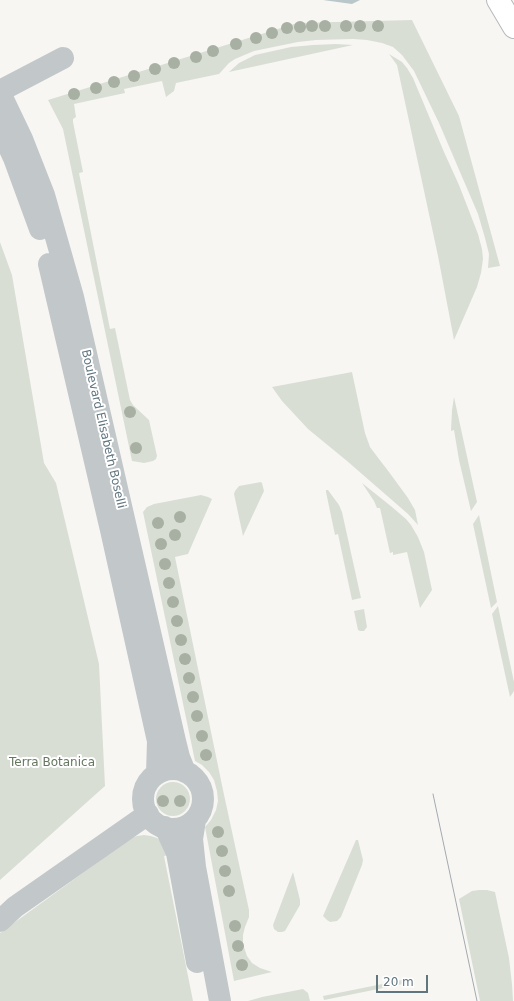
<!DOCTYPE html>
<style>
body{margin:0}
#map{position:relative;width:514px;height:1001px;overflow:hidden;background:#f7f6f3;font-family:"DejaVu Sans",sans-serif}
canvas{display:block}
.scale{position:absolute;left:376px;top:975px;width:52px;height:18px;box-sizing:border-box;border:2px solid #61757f;border-top:0;padding-left:5px;font-size:12px;line-height:14px;white-space:nowrap;color:#61757f;-webkit-text-stroke:3px #fff;paint-order:stroke}
</style>
<div id="map">
<canvas width="514" height="1001"></canvas>
<div class="scale">20 m</div>
</div>
<script>
const ctx = document.querySelector('canvas').getContext('2d');
ctx.lineJoin = 'round';
function fillPath(path, color) { ctx.fillStyle = color; ctx.fill(path, 'evenodd'); }
const poly = rows => new Path2D(rows.map(r => 'M' + r).join(''));
function stroke(path, color, width, dash) { ctx.strokeStyle = color; ctx.lineWidth = width; ctx.lineCap = dash ? 'butt' : 'round'; ctx.setLineDash(dash || []); ctx.stroke(path); }
function label(font, color, halo, rows, align = 'center') {
  ctx.font = font + ' "DejaVu Sans",sans-serif'; ctx.lineWidth = 4; ctx.setLineDash([]); ctx.textBaseline = 'middle'; ctx.strokeStyle = halo; ctx.fillStyle = color; for (const [text, x, y, turn = 0] of rows) {
    ctx.save(); ctx.translate(x, y); ctx.rotate((+turn || 0) * Math.PI / 180); ctx.textAlign = isNaN(turn) ? turn : align; if (halo) ctx.strokeText(text, 0, 0); ctx.fillText(text, 0, 0); ctx.restore();
  }
}
fillPath(poly([
 [412,20,459,116,500,266,488,268,489,254,485,238,478,214,439,123,414,71,402,55,393,47,382,43,367,40,353,39,316,40,298,42,254,51,235,59,229,63,219,74,176,83,174,91,166,97,162,81,124,89,125,93,74,104,76,117,73,119,73,122,83,172,79,173,110,329,115,328,130,400,133,405,149,420,157,456,156,459,153,461,144,463,132,461,63,129,48,100,297,23],
 [336,44,353,45,229,72,239,63,255,55,291,47,313,45],
 [389,54,402,62,407,68,413,78,444,152,459,185,478,234,482,249,483,259,481,273,477,287,454,340,438,256,397,65],
 [0,242,12,275,44,463,56,483,99,664,105,786,0,880],
 [352,372,365,433,370,447,379,459,389,472,408,498,415,510,418,525,408,514,347,461,308,429,282,401,272,387],
 [454,397,477,502,471,511,459,460,454,430,451,431,452,410],
 [261,482,262,483,264,491,243,536,234,494,235,491,239,486],
 [362,483,392,507,406,519,411,525,418,537,424,552,432,590,420,608,407,552,393,555,393,552,390,553,380,508,377,508,374,501],
 [326,490,328,490,339,505,342,512,361,598,352,600,338,534,335,535,326,492],
 [201,495,208,497,212,499,188,554,175,557,223,790,249,910,249,917,245,927,243,935,243,944,247,956,252,963,260,968,272,972,234,981,205,827,211,820,216,810,218,801,217,791,214,780,209,772,202,765,195,761,143,512,147,507,154,504],
 [479,515,497,602,491,608,473,524],
 [498,606,514,682,514,691,510,697,492,614],
 [364,609,367,627,364,631,360,631,358,630,354,611],
 '156 799a17 17 0 1 1 34 0a17 17 0 1 1-34 0Z',
 [144,835,151,836,157,838,163,843,172,855,164,856,193,1001,0,1001,0,933,131,838,137,836],
 [356,840,358,840,363,860,362,865,341,917,337,921,330,922,327,920,323,916],
 [293,872,300,900,300,905,285,931,282,932,278,932,274,929,273,925],
 [479,890,487,890,495,892,509,958,512,984,513,1001,480,1001,459,899,472,891],
 [412,978,413,982,324,1000,323,996],
 [303,989,308,993,310,1001,248,1001,262,997]
]), '#d9ded4');
fillPath(poly([
 [323,0,360,0,352,4]
]), '#b9c7ca');
const highway = poly([
 [498,0,514,27]
]);
stroke(highway, '#b5b9bc', 24);
stroke(poly([
 [0,91,63,58],
 [0,93,22,139,44,195,73,297,175,741,179,757,185,772],
 [0,128,14,158,40,229],
 [49,264,111,530,158,741,157,774],
 '143 799a30 30 0 1 1 60 0a30 30 0 1 1-60 0Z',
 [195,820,192,839,195,867,220,1001],
 [165,827,177,853,197,962],
 [0,921,15,907,148,814]
]), '#c2c7c9', 22);
stroke(highway, '#fff', 22);
stroke(poly([
 [433,794,477,1001]
]), '#a2aaaf', 1);
ctx.fillStyle = '#a7b0a2';
for (const [x, y] of [
 [312,26],
 [325,26],
 [346,26],
 [360,26],
 [378,26],
 [300,27],
 [287,28],
 [272,33],
 [256,38],
 [236,44],
 [213,51],
 [196,57],
 [174,63],
 [155,69],
 [134,76],
 [114,82],
 [96,88],
 [74,94],
 [130,412],
 [136,448],
 [180,517],
 [158,523],
 [175,535],
 [161,544],
 [165,564],
 [169,583],
 [173,602],
 [177,621],
 [181,640],
 [185,659],
 [189,678],
 [193,697],
 [197,716],
 [202,736],
 [206,755],
 [163,801],
 [180,801],
 [218,832],
 [222,851],
 [225,871],
 [229,891],
 [235,926],
 [238,946],
 [242,965]
]) { ctx.beginPath(); ctx.arc(x, y, 6, 0, 2 * Math.PI); ctx.fill(); }
label('12px', '#61757f', '#fff', [
 ["Boulevard Elisabeth Boselli",103,429,77]
]);
label('12px', '#667760', '#fff', [
 ["Terra Botanica",52,763]
]);
</script>
